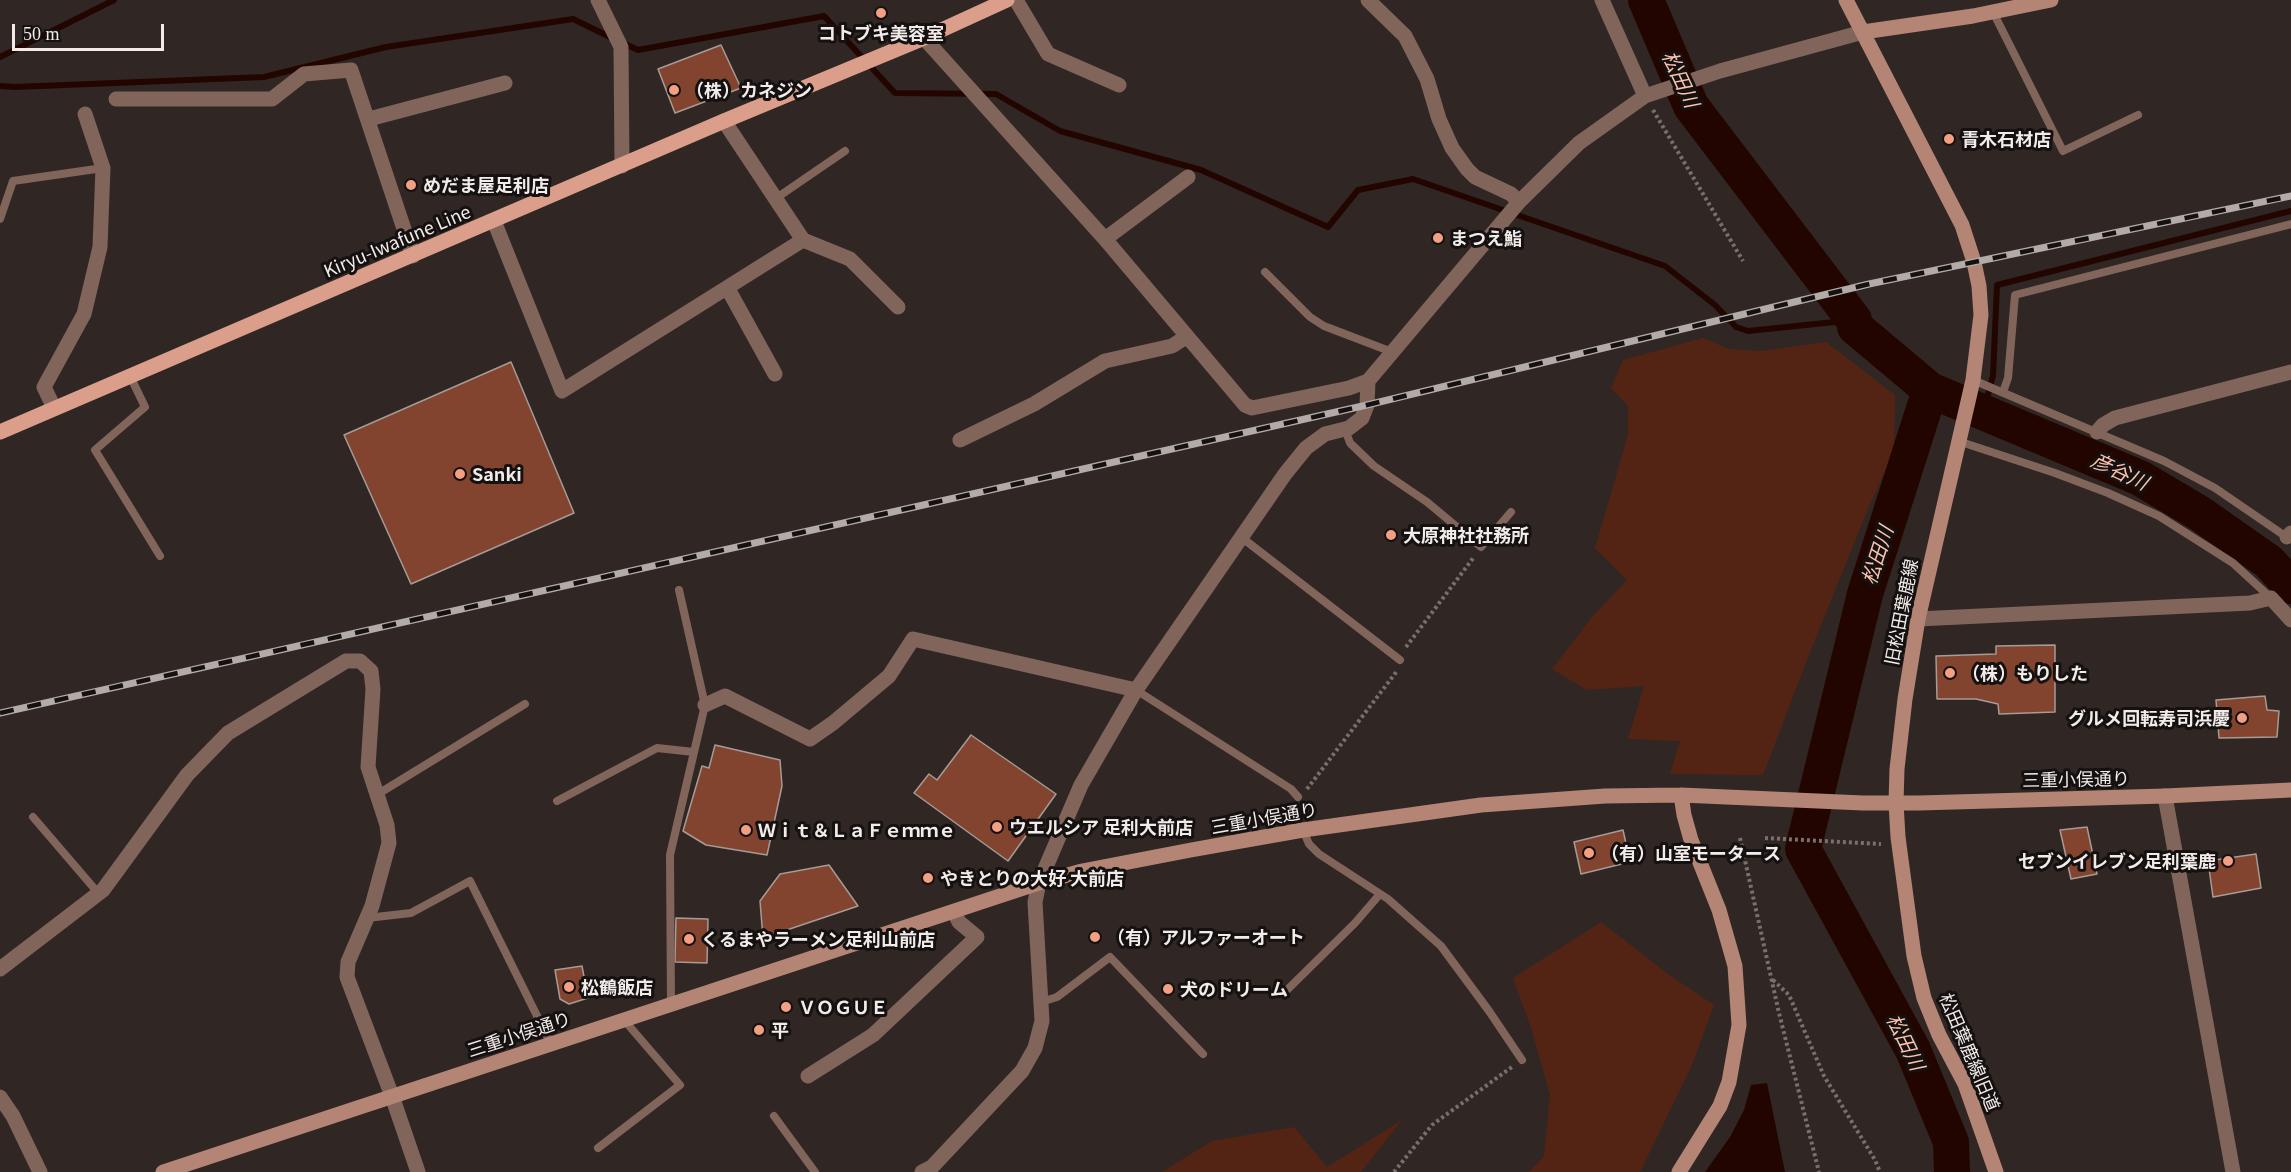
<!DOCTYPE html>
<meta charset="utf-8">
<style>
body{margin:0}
#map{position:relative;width:2291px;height:1172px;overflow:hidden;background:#302724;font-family:Georgia,serif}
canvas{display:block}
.scale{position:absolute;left:12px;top:24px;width:152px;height:27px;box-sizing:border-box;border:3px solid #f1ebe9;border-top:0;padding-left:8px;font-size:18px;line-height:21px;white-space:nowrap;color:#f1ebe9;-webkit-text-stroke:4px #151110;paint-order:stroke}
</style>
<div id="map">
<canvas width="2291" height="1172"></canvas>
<div class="scale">50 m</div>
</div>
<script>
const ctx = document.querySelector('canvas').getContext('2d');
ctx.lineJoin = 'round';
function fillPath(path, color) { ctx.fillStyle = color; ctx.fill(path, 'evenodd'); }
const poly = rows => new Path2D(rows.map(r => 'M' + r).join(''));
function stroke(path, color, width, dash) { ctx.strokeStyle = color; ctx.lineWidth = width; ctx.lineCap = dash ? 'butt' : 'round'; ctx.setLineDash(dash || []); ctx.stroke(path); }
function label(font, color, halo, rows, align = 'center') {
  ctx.font = font + ' Georgia,"Noto Sans JP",serif'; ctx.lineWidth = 6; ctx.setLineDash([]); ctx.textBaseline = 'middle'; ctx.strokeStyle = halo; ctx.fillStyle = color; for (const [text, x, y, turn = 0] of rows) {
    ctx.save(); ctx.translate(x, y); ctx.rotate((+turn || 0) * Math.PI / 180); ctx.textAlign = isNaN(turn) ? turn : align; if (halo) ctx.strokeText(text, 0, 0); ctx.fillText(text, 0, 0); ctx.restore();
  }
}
fillPath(poly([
 [1703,338,1729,349,1761,351,1826,342,1895,395,1894,451,1868,509,1810,652,1763,775,1670,774,1680,741,1628,739,1644,686,1587,690,1552,669,1592,617,1627,580,1595,548,1628,435,1628,406,1611,388,1623,360],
 [1601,922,1668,974,1714,1005,1692,1065,1640,1172,1529,1172,1544,1156,1550,1095,1531,1028,1513,978],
 [1402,1120,1361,1172,1162,1172,1212,1141,1294,1127,1327,1167]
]), '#532414');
fillPath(poly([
 [1767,1083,1785,1172,1705,1172,1730,1137,1744,1110,1751,1085]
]), '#230500');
stroke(poly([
 [621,42,638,50,824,16,895,93,996,94,1060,131,1201,170,1328,227,1358,190,1413,179,1665,266,1715,305,1736,327,1748,331,1854,320],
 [0,57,114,0],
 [0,86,15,87,264,77,386,47,573,19,612,38],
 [1983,413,1993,376,1997,285,2291,211]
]), '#230500', 6);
stroke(poly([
 [1646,0,1691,106,1854,320,1855,327,1930,390,1865,594,1803,849,1913,1050,1951,1142,1952,1172],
 [1930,390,2140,478,2199,513,2269,562,2291,586]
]), '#230500', 36);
const building = poly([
 [721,45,741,88,675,113,658,69,721,45],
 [511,362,574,513,411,584,344,435,511,362],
 [2055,645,2055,712,1999,714,1998,704,1976,699,1937,699,1936,656,1996,654,1996,646,2055,645],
 [2265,696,2267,710,2279,711,2277,737,2219,738,2216,700,2265,696],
 [971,735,1056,794,1008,861,914,793,929,774,937,780,971,735],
 [715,745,780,760,782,786,767,855,706,845,683,831,702,766,709,768,715,745],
 [2087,827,2097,874,2071,879,2060,830,2087,827],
 [1623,830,1630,862,1581,874,1574,842,1623,830],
 [2256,854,2261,888,2213,897,2208,861,2256,854],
 [829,865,858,906,763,938,760,901,780,874,829,865],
 [676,918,708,919,707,963,675,962,676,918],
 [582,966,588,998,569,1004,560,999,555,970,582,966]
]);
fillPath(building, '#82442e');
stroke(building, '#a69b97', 1.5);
stroke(poly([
 [1653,110,1743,261],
 [1406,647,1474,557],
 [1307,789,1397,671],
 [1740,838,1779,1013,1819,1172],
 [1765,838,1881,844],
 [1773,980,1789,995,1824,1076,1875,1160,1880,1172],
 [1394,1172,1432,1125,1512,1067]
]), '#78706d', 4, [3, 3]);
stroke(poly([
 [1993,12,2063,151,2138,115],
 [775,199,845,151],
 [0,219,13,181,103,168],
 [1265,272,1310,317,1324,326,1392,352],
 [130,376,145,407,95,450,160,556],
 [1973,380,2164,461,2215,488,2288,538],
 [2003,392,2008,378,2015,295,2291,224],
 [1345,429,1350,443,1374,466,1427,502,1481,547,1511,512],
 [1958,441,2055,473,2108,493,2159,516,2233,563,2271,598],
 [1241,537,1400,660],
 [1136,690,1291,789,1298,797],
 [378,794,525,704],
 [557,801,657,748,694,752],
 [33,817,99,894],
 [1303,830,1309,844,1319,854,1388,899,1441,946,1489,1011,1522,1060],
 [367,918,411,913,470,881,551,1044],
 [1286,991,1355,923,1380,894],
 [1041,1002,1057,997,1110,957,1203,1054],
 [671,1005,670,855,705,705,679,590],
 [774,1116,815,1172],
 [598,1148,680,1085,624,1020]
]), '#82655a', 8);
stroke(poly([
 [598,0,621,47,622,166],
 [1016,0,1048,54,1119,85],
 [1368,0,1405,36,1427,79,1439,119,1452,148,1467,169,1475,177,1511,194,1519,202],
 [1602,0,1645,96],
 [924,38,1105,239,1245,405,1252,408,1349,388,1368,381,1519,202,1579,143,1645,96,1720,71,1863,32],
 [116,99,272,99,304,74,351,70,413,256],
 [369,119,505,83],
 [494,221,562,391,803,240,724,121],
 [1105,239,1188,177],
 [803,240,850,259,898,307],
 [728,289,775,374],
 [54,408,44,387,84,314,100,247,103,168,85,114],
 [2097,432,2103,425,2115,418,2291,372],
 [960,440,1034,404,1105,361,1172,346,1186,337],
 [2287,537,2291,533],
 [1918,619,2250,603,2271,598,2291,620],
 [705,705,725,696,810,739,833,723,889,676,913,639,1136,690],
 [2165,796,2233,1172],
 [0,969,103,890,187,775,228,733,346,661,360,661,371,671,373,689,368,767,387,825,389,843,372,906,348,962,347,977,392,1096,418,1172],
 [808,1076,873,1035,977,937,959,922,954,912],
 [0,1097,13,1116,40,1172],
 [922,1172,932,1167,1022,1071,1035,1048,1042,1021,1035,902,1039,883,1081,785,1136,690,1285,474,1306,448,1325,434,1349,428,1362,418,1367,405,1368,381]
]), '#82655a', 15);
stroke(poly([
 [1846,0,1962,225,1974,262,1979,286,1981,315,1973,380,1918,619,1905,699,1897,769,1896,803,1898,837,1914,956,1924,998,1939,1035,1965,1084,1996,1172],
 [1863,32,1973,16,2051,0],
 [163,1172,1039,883,1082,871,1191,850,1303,830,1481,805,1605,796,1681,795,1863,803,1919,803,2165,796,2291,790],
 [1679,1172,1720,1106,1729,1082,1739,1025,1735,966,1719,910,1691,840,1684,815,1681,795]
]), '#b48575', 15);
stroke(poly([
 [0,432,724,121,924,38,1007,0]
]), '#db9e8a', 15);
const rail = poly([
 [0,713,1367,405,1869,284,2291,196]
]);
stroke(rail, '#b2aba8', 7);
stroke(rail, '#151110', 4.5, [14]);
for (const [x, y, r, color] of [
 [881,13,6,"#f39f83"],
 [674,90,6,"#f39f83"],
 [1949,139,6,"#f39f83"],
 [411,185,6,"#f39f83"],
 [1438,238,6,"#f39f83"],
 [460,474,6,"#f39f83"],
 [1391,535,6,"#f39f83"],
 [1950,673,6,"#f39f83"],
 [2242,718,6,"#f39f83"],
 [997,827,6,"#f39f83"],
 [746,830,6,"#f39f83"],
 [1589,853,6,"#f39f83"],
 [2228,861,6,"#f39f83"],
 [928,878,6,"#f39f83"],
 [1095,937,6,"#f39f83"],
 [689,939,6,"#f39f83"],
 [569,987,6,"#f39f83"],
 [1168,989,6,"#f39f83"],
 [786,1007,6,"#f39f83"],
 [759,1030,6,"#f39f83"]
]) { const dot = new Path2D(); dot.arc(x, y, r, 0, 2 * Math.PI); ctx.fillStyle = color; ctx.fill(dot); stroke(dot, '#151110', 2); }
label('bold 18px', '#f1ebe9', '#151110', [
 ["コトブキ美容室",881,33,"center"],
 ["（株）カネジン",686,90],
 ["青木石材店",1961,139],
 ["めだま屋足利店",423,185],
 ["まつえ鮨",1450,238],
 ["Sanki",472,474],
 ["大原神社社務所",1403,535],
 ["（株）もりした",1962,673],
 ["グルメ回転寿司浜慶",2230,718,"right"],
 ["ウエルシア 足利大前店",1009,827],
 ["Ｗｉｔ＆ＬａＦｅｍｍｅ",758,830],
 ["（有）山室モータース",1601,853],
 ["セブンイレブン足利葉鹿",2216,861,"right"],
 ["やきとりの大好 大前店",940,878],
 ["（有）アルファーオート",1107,937],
 ["くるまやラーメン足利山前店",701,939],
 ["松鶴飯店",581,987],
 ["犬のドリーム",1180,989],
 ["ＶＯＧＵＥ",798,1007],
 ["平",771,1030]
], 'left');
label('18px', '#f1ebe9', '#151110', [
 ["Kiryu-Iwafune Line",397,241,-23],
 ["旧松田葉鹿線",1901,612,-79],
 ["三重小俣通り",2076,779,-1],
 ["三重小俣通り",1264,818,-10],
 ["三重小俣通り",519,1034,-18],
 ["松田葉鹿線旧道",1970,1052,67]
]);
label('italic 20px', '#fdc2ae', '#151110', [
 ["松田川",1681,79,65],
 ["彦谷川",2120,471,25],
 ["松田川",1877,555,-72],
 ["松田川",1906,1042,64]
]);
</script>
